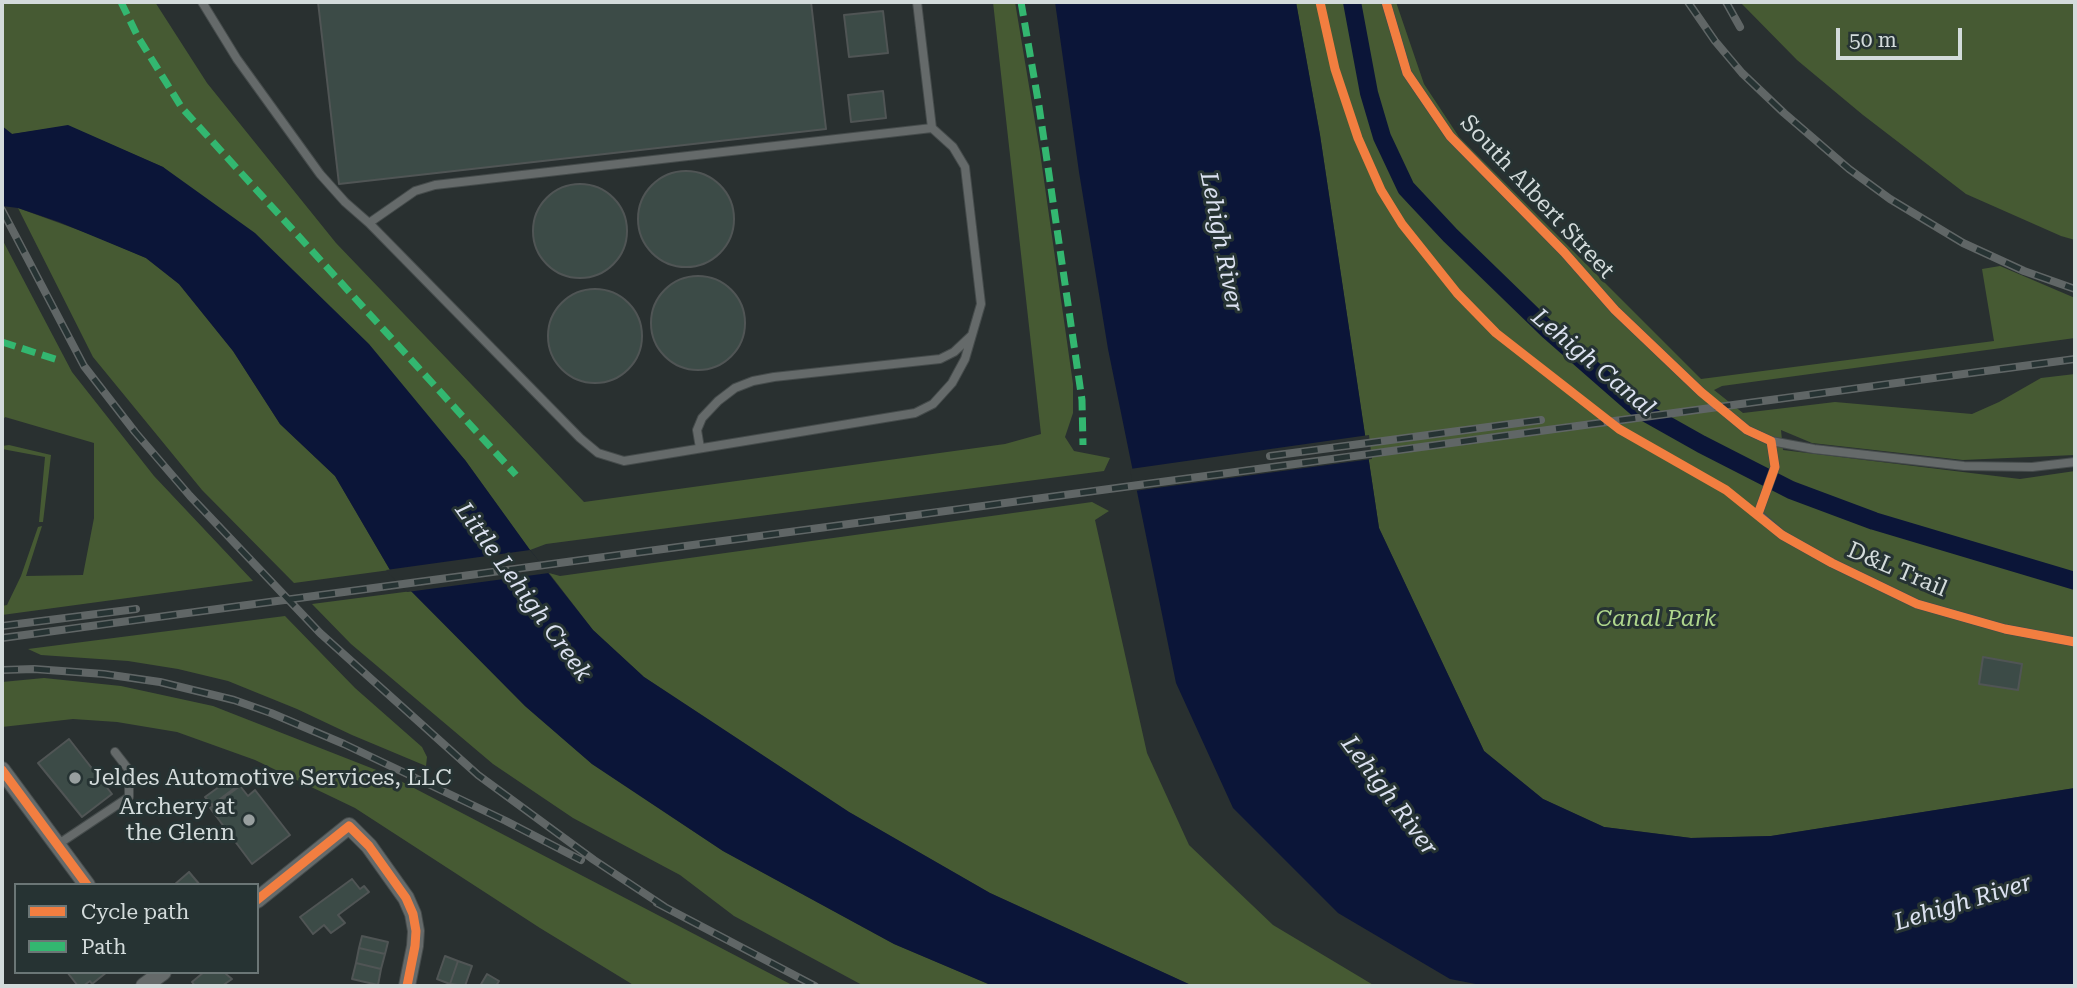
<!DOCTYPE html>
<style>
body{margin:0}
#map{position:relative;width:2077px;height:988px;overflow:hidden;background:#293030;font-family:"Roboto Serif",serif}
canvas{display:block}
.frame{position:absolute;inset:0;border:4px solid #d3dbdb;pointer-events:none}
.legend{position:absolute;left:14px;top:883px;width:245px;height:91px;box-sizing:border-box;background:#263333;border:2px solid #6b7676;margin:0;padding:9px 12px;list-style:none;font-size:21px;color:#d3dbdb}
.legend li{display:flex;align-items:center;gap:14px;height:35px}
.legend b{width:35px;border:2px solid #6b7676}
.scale{position:absolute;left:1836px;top:28px;width:126px;height:32px;box-sizing:border-box;border:4px solid #d3dbdb;border-top:0;padding-left:9px;font-size:21px;line-height:24px;white-space:nowrap;color:#d3dbdb;-webkit-text-stroke:5px #263333;paint-order:stroke}
</style>
<div id="map">
<canvas width="2077" height="988"></canvas>
<div class="frame"></div>
<ul class="legend">
<li><b style="height:9px;background:#f27e40"></b>Cycle path</li>
<li><b style="height:9px;background:#33b770"></b>Path</li>
</ul>
<div class="scale">50 m</div>
</div>
<script>
const ctx = document.querySelector('canvas').getContext('2d');
ctx.lineJoin = 'round';
function fillPath(path, color) { ctx.fillStyle = color; ctx.fill(path, 'evenodd'); }
const poly = rows => new Path2D(rows.map(r => 'M' + r).join(''));
function stroke(path, color, width, dash) { ctx.strokeStyle = color; ctx.lineWidth = width; ctx.lineCap = dash ? 'butt' : 'round'; ctx.setLineDash(dash || []); ctx.stroke(path); }
function label(font, color, halo, rows, align = 'center') {
  ctx.font = font + ' "Roboto Serif",serif'; ctx.lineWidth = 6; ctx.setLineDash([]); ctx.textBaseline = 'middle'; ctx.strokeStyle = halo; ctx.fillStyle = color; for (const [text, x, y, turn = 0] of rows) {
    ctx.save(); ctx.translate(x, y); ctx.rotate((+turn || 0) * Math.PI / 180); ctx.textAlign = isNaN(turn) ? turn : align; if (halo) ctx.strokeText(text, 0, 0); ctx.fillText(text, 0, 0); ctx.restore();
  }
}
fillPath(poly([
 [2,2,155,2,207,83,336,243,584,502,1005,444,1041,434,993,2,1015,2,1040,152,1073,384,1073,413,1065,437,1074,451,1110,458,1104,471,546,544,530,550,465,460,163,167,68,126,12,134,2,126],
 [1296,2,1396,2,1424,84,1459,137,1701,379,1994,341,1982,269,2000,266,2075,298,2075,338,1722,386,1714,390,1743,413,1835,402,1972,414,1999,402,2041,378,2075,374,2075,455,1963,460,1812,443,1781,430,1783,450,2020,479,2075,471,2075,788,1771,836,1691,838,1604,827,1543,799,1484,751,1379,528,1320,135],
 [1740,2,2075,2,2075,240,2061,236,1966,194,1863,115,1797,60],
 [18,208,95,236,146,258,179,284,233,351,280,424,335,476,390,570,294,583,202,490,93,357],
 [2,239,72,372,154,476,253,581,2,615,2,606,7,605,21,576,38,527,42,526,26,576,83,575,94,518,94,443,5,417,2,422],
 [9,445,51,455,43,522,39,522,45,457,2,449,2,446],
 [1092,502,1109,511,1095,520,1147,753,1189,845,1273,925,1375,986,1193,986,990,893,849,812,644,677,593,630,549,573,560,576],
 [412,591,525,706,592,764,723,851,894,944,993,986,864,986,734,916,680,875,573,818,493,764,351,644,312,604],
 [285,616,355,688,422,747,427,757,426,766,352,735,297,709,228,681,178,669,128,661,41,655,28,649],
 [44,678,121,686,213,706,389,775,794,986,635,986,540,928,355,808,255,760,177,732,117,722,73,719,2,727,2,682]
]), '#465a33');
fillPath(poly([
 [1055,2,1296,2,1320,135,1379,528,1484,751,1543,799,1604,827,1691,838,1771,836,2075,788,2075,986,1486,986,1450,979,1338,913,1233,808,1176,683,1108,349,1079,172],
 [68,125,163,167,255,233,369,344,465,460,530,550,593,630,644,677,849,812,990,893,1193,986,993,986,894,944,723,851,592,764,525,706,390,570,335,476,280,424,233,351,179,284,146,258,59,222,18,208,2,206,2,126,12,134]
]), '#0b1538');
fillPath(poly([
 [1369,435,1372,459,1134,491,1130,469],
 [530,550,549,573,407,592,386,570]
]), '#293030');
stroke(poly([
 [1352,2,1369,93,1382,137,1406,188,1450,235,1549,331,1637,408,1701,444,1791,490,1874,521,2075,581]
]), '#0b1538', 18);
const building = poly([
 [318,2,811,2,826,129,339,184,318,2],
 [883,11,888,53,849,57,844,15,883,11],
 [883,91,886,118,851,122,848,95,883,91],
 '638 219a48 48 0 1 1 96 0a48 48 0 1 1-96 0Z',
 '533 231a47 47 0 1 1 94 0a47 47 0 1 1-94 0Z',
 '651 323a47 47 0 1 1 94 0a47 47 0 1 1-94 0Z',
 '548 336a47 47 0 1 1 94 0a47 47 0 1 1-94 0Z',
 [1983,657,2022,664,2018,690,1979,684,1983,657],
 [69,739,112,794,82,817,38,763,69,739],
 [234,776,240,784,212,805,205,797,234,776],
 [240,786,248,796,255,790,290,835,252,864,210,808,240,786],
 [189,872,200,885,174,885,189,872],
 [352,879,360,889,364,886,369,892,338,915,345,923,331,933,324,925,313,934,300,917,352,879],
 [362,936,388,942,385,954,359,948,362,936],
 [359,948,385,954,381,969,356,963,359,948],
 [445,956,458,961,450,984,437,979,445,956],
 [458,961,472,966,465,986,450,984,458,961],
 [356,963,381,969,378,985,352,979,356,963],
 [67,972,107,972,92,984,90,981,83,986,78,986,67,972],
 [204,972,229,972,226,974,232,979,222,986,195,986,192,982,204,972],
 [487,974,499,981,496,986,480,986,487,974]
]);
fillPath(building, '#3c4b47');
stroke(building, '#505555', 2);
const service = poly([
 [202,2,237,59,320,174,345,202,369,223,580,438,598,453,624,461,915,413,933,404,952,383,965,359,981,304,965,167,953,147,932,128,917,2],
 [1386,2,1407,73,1450,136,1564,252,1615,310,1701,392],
 [369,223,415,191,435,185,932,128],
 [1729,415,1747,430,1771,441,1814,449,1964,466,2032,467,2075,462],
 [1771,441,1775,467,1758,514,1782,535,1832,563,1917,604,2005,629,2075,642],
 [700,448,697,430,702,418,718,401,735,388,753,381,774,377,940,359,954,352,971,336],
 [57,845,129,797,129,770,115,752]
]);
const minor = poly([
 [2,770,87,885],
 [257,900,349,826,369,846,406,898,413,914,416,931,415,946,407,986],
 [144,986,163,972]
]);
stroke(service, '#454b4b', 10);
stroke(minor, '#454b4b', 18);
stroke(service, '#656a6a', 8);
stroke(minor, '#656a6a', 16);
const rail = poly([
 [1688,2,1715,41,1742,73,1784,113,1849,169,1890,199,1963,243,2024,271,2075,289],
 [1726,2,1740,27],
 [2,210,84,366,135,432,190,496,320,633,478,775,594,860,665,907],
 [1270,456,1541,420],
 [2,626,136,609],
 [2,638,2075,359],
 [2,670,34,669,104,674,160,682,234,700,271,713,344,744,506,821,581,860],
 [657,903,815,986]
]);
stroke(rail, '#606666', 8);
stroke(rail, '#263333', 5, [16]);
stroke(poly([
 [121,2,138,37,182,108,516,475],
 [1021,2,1039,106,1082,400,1083,445],
 [2,342,61,361]
]), '#33b770', 7, [14, 7]);
stroke(poly([
 [1320,2,1335,69,1358,138,1381,190,1402,224,1457,293,1496,333,1619,429,1726,490,1782,535,1832,563,1917,604,2005,629,2075,642],
 [1386,2,1407,73,1450,136,1564,252,1615,310,1701,392,1747,430,1771,441,1775,467,1758,514],
 [2,770,87,885],
 [257,900,349,826,369,846,406,898,413,914,416,931,415,946,407,986]
]), '#f27e40', 9);
for (const [x, y, r, color] of [
 [75,778,7,"#989f9f"],
 [249,820,7,"#989f9f"]
]) { const dot = new Path2D(); dot.arc(x, y, r, 0, 2 * Math.PI); ctx.fillStyle = color; ctx.fill(dot); stroke(dot, '#263333', 2.5); }
label('23px', '#d3dbdb', '#263333', [
 ["South Albert Street",1537,197,47],
 ["D&L Trail",1897,570,23]
]);
label('italic 23px', '#afd68c', '#263333', [
 ["Canal Park",1656,619]
]);
label('23px', '#d3dbdb', '#263333', [
 ["Jeldes Automotive Services, LLC",89,778],
 ["Archery at",235,807,"right"],
 ["the Glenn",235,833,"right"]
], 'left');
label('italic 24px', '#dce2f1', '#263333', [
 ["Lehigh River",1221,242,79],
 ["Lehigh Canal",1593,363,40],
 ["Little Lehigh Creek",523,592,54],
 ["Lehigh River",1389,796,53],
 ["Lehigh River",1963,903,-17]
]);
</script>
